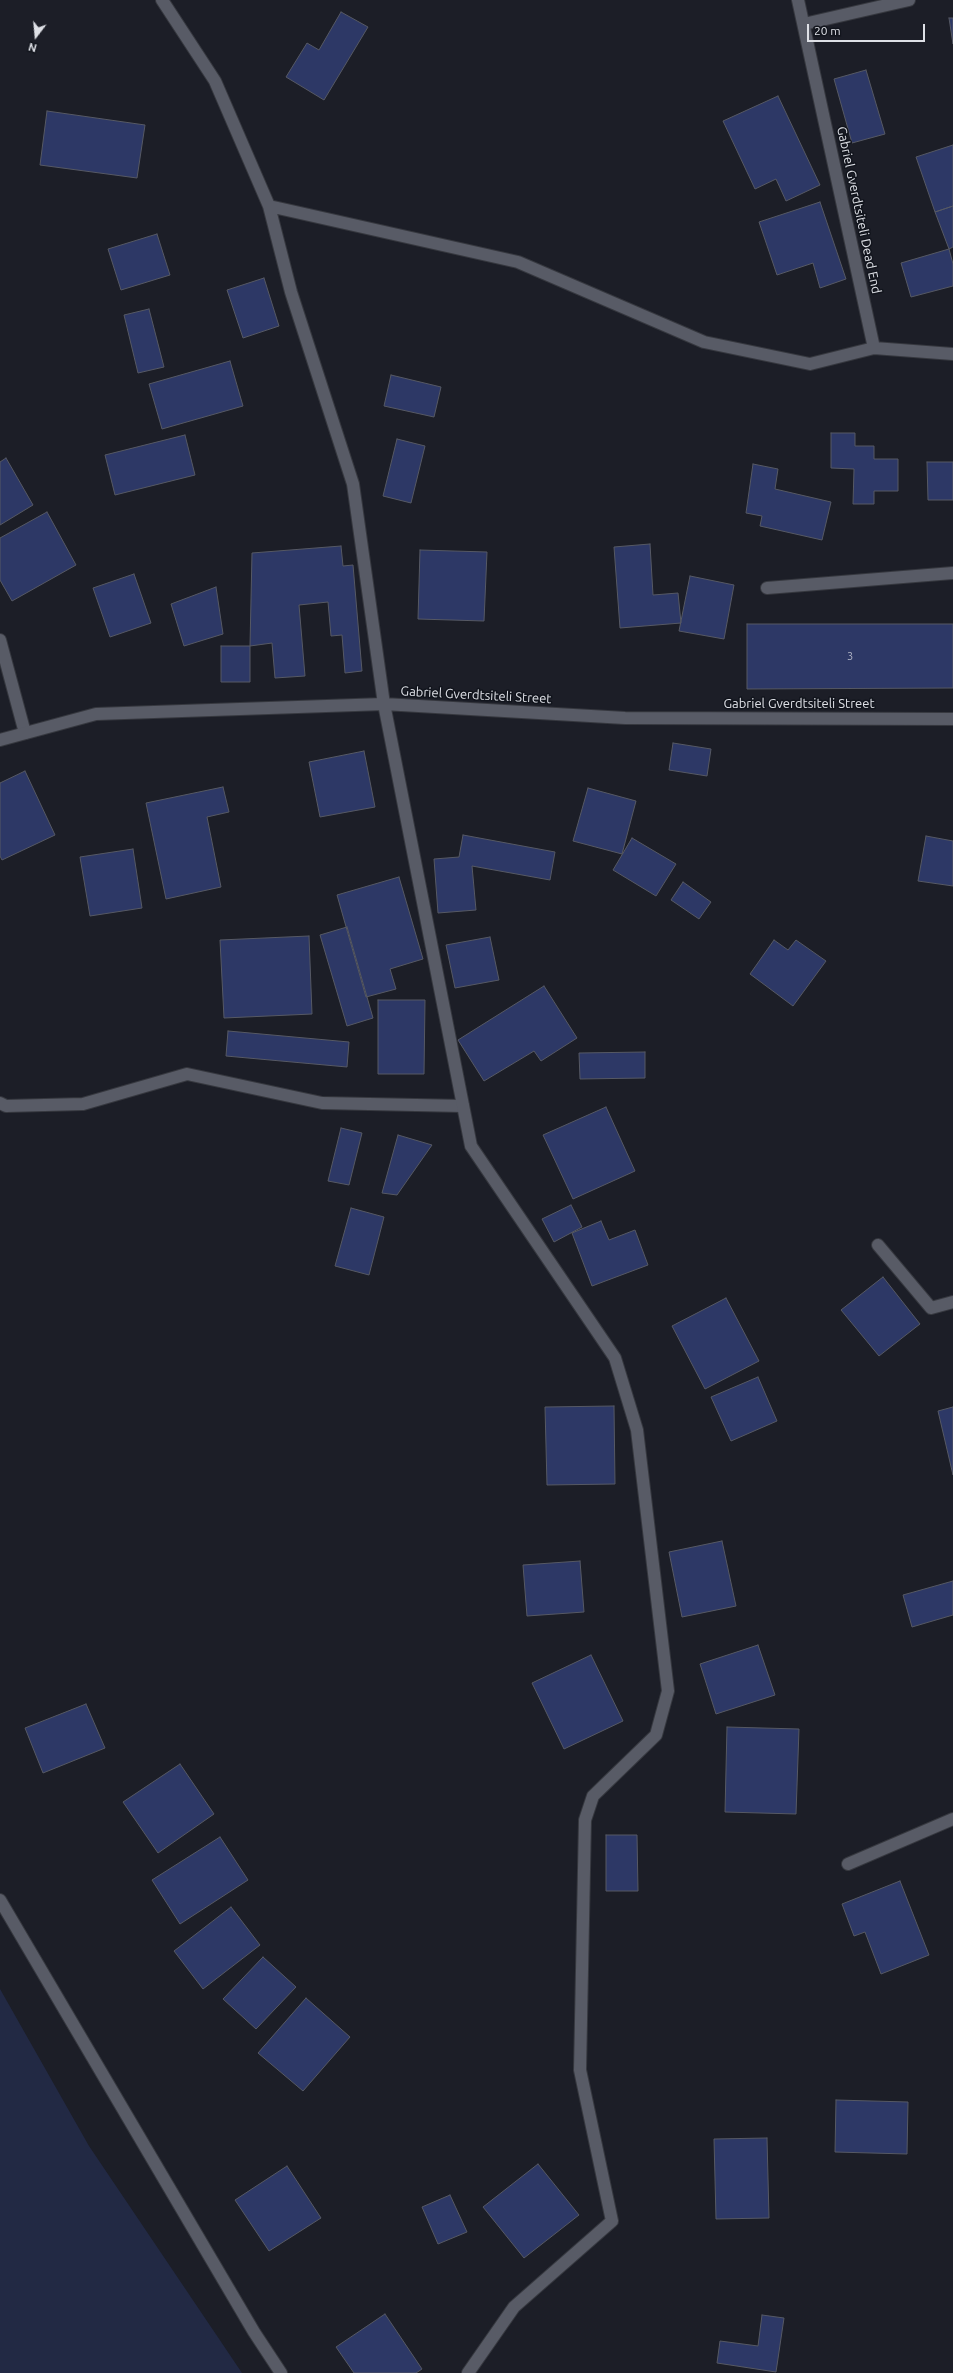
<!DOCTYPE html>
<style>
body{margin:0}
#map{position:relative;width:953px;height:2373px;overflow:hidden;background:#1c1e27;font-family:Ubuntu,sans-serif}
canvas{display:block}
.north{position:absolute;left:16px;top:16px;width:40px;height:40px;-webkit-text-stroke:3px #12151d;paint-order:stroke;rotate:196deg;font-size:11px;font-weight:700;line-height:16px;text-align:center;color:#dee0e6}
.north::after{content:'';display:block;margin:auto;width:14px;height:18px;background:#dee0e6;clip-path:polygon(50% 0,100% 100%,50% 72%,0 100%)}
.scale{position:absolute;left:807px;top:24px;width:118px;height:18px;box-sizing:border-box;border:2px solid #dee0e6;border-top:0;padding-left:5px;font-size:12px;line-height:14px;white-space:nowrap;color:#dee0e6;-webkit-text-stroke:3px #12151d;paint-order:stroke}
</style>
<div id="map">
<canvas width="953" height="2373"></canvas>
<div class="north">N</div>
<div class="scale">20 m</div>
</div>
<script>
const ctx = document.querySelector('canvas').getContext('2d');
ctx.lineJoin = 'round';
function fillPath(path, color) { ctx.fillStyle = color; ctx.fill(path, 'evenodd'); }
const poly = rows => new Path2D(rows.map(r => 'M' + r).join(''));
function stroke(path, color, width, dash) { ctx.strokeStyle = color; ctx.lineWidth = width; ctx.lineCap = dash ? 'butt' : 'round'; ctx.setLineDash(dash || []); ctx.stroke(path); }
function label(font, color, halo, rows, align = 'center') {
  ctx.font = font + ' Ubuntu,sans-serif'; ctx.lineWidth = 3; ctx.setLineDash([]); ctx.textBaseline = 'middle'; ctx.strokeStyle = halo; ctx.fillStyle = color; for (const [text, x, y, turn = 0] of rows) {
    ctx.save(); ctx.translate(x, y); ctx.rotate((+turn || 0) * Math.PI / 180); ctx.textAlign = isNaN(turn) ? turn : align; if (halo) ctx.strokeText(text, 0, 0); ctx.fillText(text, 0, 0); ctx.restore();
  }
}
fillPath(poly([
 [0,1989,89,2146,242,2373,0,2373]
]), '#222944');
const building = poly([
 [341,12,368,27,324,100,286,77,307,43,319,50,341,12],
 [949,18,953,18,953,44,949,18],
 [866,70,885,134,852,143,834,79,866,70],
 [778,96,820,185,786,201,776,179,755,189,723,121,778,96],
 [47,111,145,125,137,178,40,165,47,111],
 [953,145,953,206,935,212,916,157,953,145],
 [820,202,846,279,820,288,813,263,777,275,759,222,820,202],
 [953,206,953,247,949,249,935,212,953,206],
 [157,234,170,275,121,290,108,249,157,234],
 [949,249,953,264,953,286,911,297,901,263,949,249],
 [264,278,279,326,243,338,227,290,264,278],
 [149,309,164,367,138,373,124,315,149,309],
 [230,361,243,406,162,429,149,384,230,361],
 [391,375,441,387,434,417,384,406,391,375],
 [831,433,855,433,855,446,874,446,874,459,898,459,898,491,874,491,874,504,853,504,854,469,831,468,831,433],
 [185,435,195,475,115,495,105,455,185,435],
 [397,439,425,446,411,503,383,496,397,439],
 [6,458,33,505,0,525,0,462,6,458],
 [927,462,953,462,953,500,928,500,927,462],
 [753,464,778,469,775,489,831,502,822,540,760,526,762,516,746,513,753,464],
 [47,512,76,565,12,601,0,580,0,538,47,512],
 [650,544,653,595,678,593,681,623,620,628,614,547,650,544],
 [341,546,343,566,353,565,362,671,345,673,342,635,331,636,328,602,299,605,305,676,275,678,272,643,250,646,252,553,341,546],
 [420,550,487,552,484,621,418,619,420,550],
 [134,574,151,623,110,637,93,588,134,574],
 [690,576,734,585,724,639,679,631,690,576],
 [216,587,223,634,184,646,171,604,216,587],
 [747,624,953,624,953,688,747,689,747,624],
 [221,646,250,646,250,682,221,682,221,646],
 [673,743,711,749,707,776,669,770,673,743],
 [364,751,375,807,320,817,309,762,364,751],
 [25,771,55,835,2,860,0,856,0,783,25,771],
 [223,787,229,812,207,817,221,887,166,899,146,803,223,787],
 [588,788,636,801,622,854,573,841,588,788],
 [463,835,555,852,550,880,472,866,476,910,438,913,434,859,459,857,463,835],
 [926,836,953,841,953,886,918,881,926,836],
 [632,838,676,864,656,896,613,870,632,838],
 [133,849,142,908,90,916,80,857,133,849],
 [399,877,423,959,390,969,396,989,366,997,337,895,399,877],
 [683,882,711,902,699,919,671,900,683,882],
 [347,927,373,1018,347,1026,320,935,347,927],
 [309,936,312,1014,224,1018,220,940,309,936],
 [490,937,499,980,455,988,446,945,490,937],
 [774,940,788,950,796,940,826,961,793,1006,750,974,774,940],
 [544,986,577,1038,541,1061,534,1051,484,1081,458,1040,544,986],
 [378,1000,425,1000,424,1074,378,1074,378,1000],
 [228,1031,349,1042,347,1067,226,1056,228,1031],
 [645,1052,645,1078,580,1079,579,1053,645,1052],
 [606,1107,635,1171,573,1199,543,1135,606,1107],
 [341,1128,362,1133,349,1185,328,1181,341,1128],
 [398,1135,432,1145,397,1195,382,1193,398,1135],
 [571,1205,582,1227,554,1242,542,1219,571,1205],
 [351,1208,384,1217,369,1275,335,1266,351,1208],
 [601,1221,609,1240,635,1230,648,1265,592,1286,572,1233,601,1221],
 [883,1277,920,1324,879,1356,841,1310,883,1277],
 [726,1298,759,1361,705,1389,672,1326,726,1298],
 [758,1377,777,1421,731,1441,711,1397,758,1377],
 [614,1406,615,1484,547,1485,545,1407,614,1406],
 [953,1407,953,1475,938,1411,953,1407],
 [722,1541,736,1606,682,1617,669,1552,722,1541],
 [580,1561,584,1612,527,1616,523,1565,580,1561],
 [953,1581,953,1615,912,1627,903,1595,953,1581],
 [758,1645,775,1695,716,1714,700,1664,758,1645],
 [591,1655,623,1721,564,1749,532,1683,591,1655],
 [86,1704,105,1748,43,1773,25,1728,86,1704],
 [727,1727,799,1729,796,1814,725,1812,727,1727],
 [180,1764,214,1814,158,1853,123,1802,180,1764],
 [606,1835,637,1835,638,1891,606,1891,606,1835],
 [220,1837,248,1880,180,1924,152,1880,220,1837],
 [900,1881,929,1955,881,1974,865,1932,854,1936,842,1904,900,1881],
 [231,1907,260,1945,203,1989,174,1951,231,1907],
 [263,1957,296,1987,256,2029,223,1999,263,1957],
 [306,1998,350,2037,303,2091,258,2053,306,1998],
 [836,2100,908,2102,907,2154,835,2152,836,2100],
 [767,2138,769,2218,716,2219,714,2139,767,2138],
 [538,2164,579,2215,524,2258,483,2207,538,2164],
 [287,2166,321,2218,269,2251,235,2200,287,2166],
 [450,2195,467,2232,438,2244,422,2207,450,2195],
 [385,2314,422,2369,416,2373,354,2373,336,2347,385,2314],
 [762,2315,784,2318,776,2372,717,2363,720,2341,758,2346,762,2315]
]);
fillPath(building, '#2d3866');
stroke(building, '#565964', 1);
const lane = poly([
 [804,24,909,0],
 [767,588,953,573],
 [0,640,25,733],
 [0,1103,6,1106,83,1104,187,1074,322,1103,463,1106],
 [878,1245,931,1308,953,1302],
 [848,1864,953,1819]
]);
const street = poly([
 [162,0,215,81,269,206,291,292,353,484,384,704,471,1146,615,1358,637,1430,668,1691,656,1735,593,1796,585,1820,580,2070,612,2221,514,2307,468,2373],
 [798,0,874,348],
 [269,206,518,262,704,342,810,364,874,348,953,354],
 [0,740,96,714,384,704,625,718,953,719],
 [0,1900,254,2332,281,2373]
]);
stroke(lane, '#36383f', 14);
stroke(street, '#36383f', 14);
stroke(lane, '#585b66', 12);
stroke(street, '#585b66', 12);
label('11px', '#b2b6c6', null, [
 ["3",850,656]
]);
label('13px', '#dee0e6', '#12151d', [
 ["Gabriel Gverdtsiteli Dead End",859,210,78],
 ["Gabriel Gverdtsiteli Street",476,695,3],
 ["Gabriel Gverdtsiteli Street",799,704]
]);
</script>
